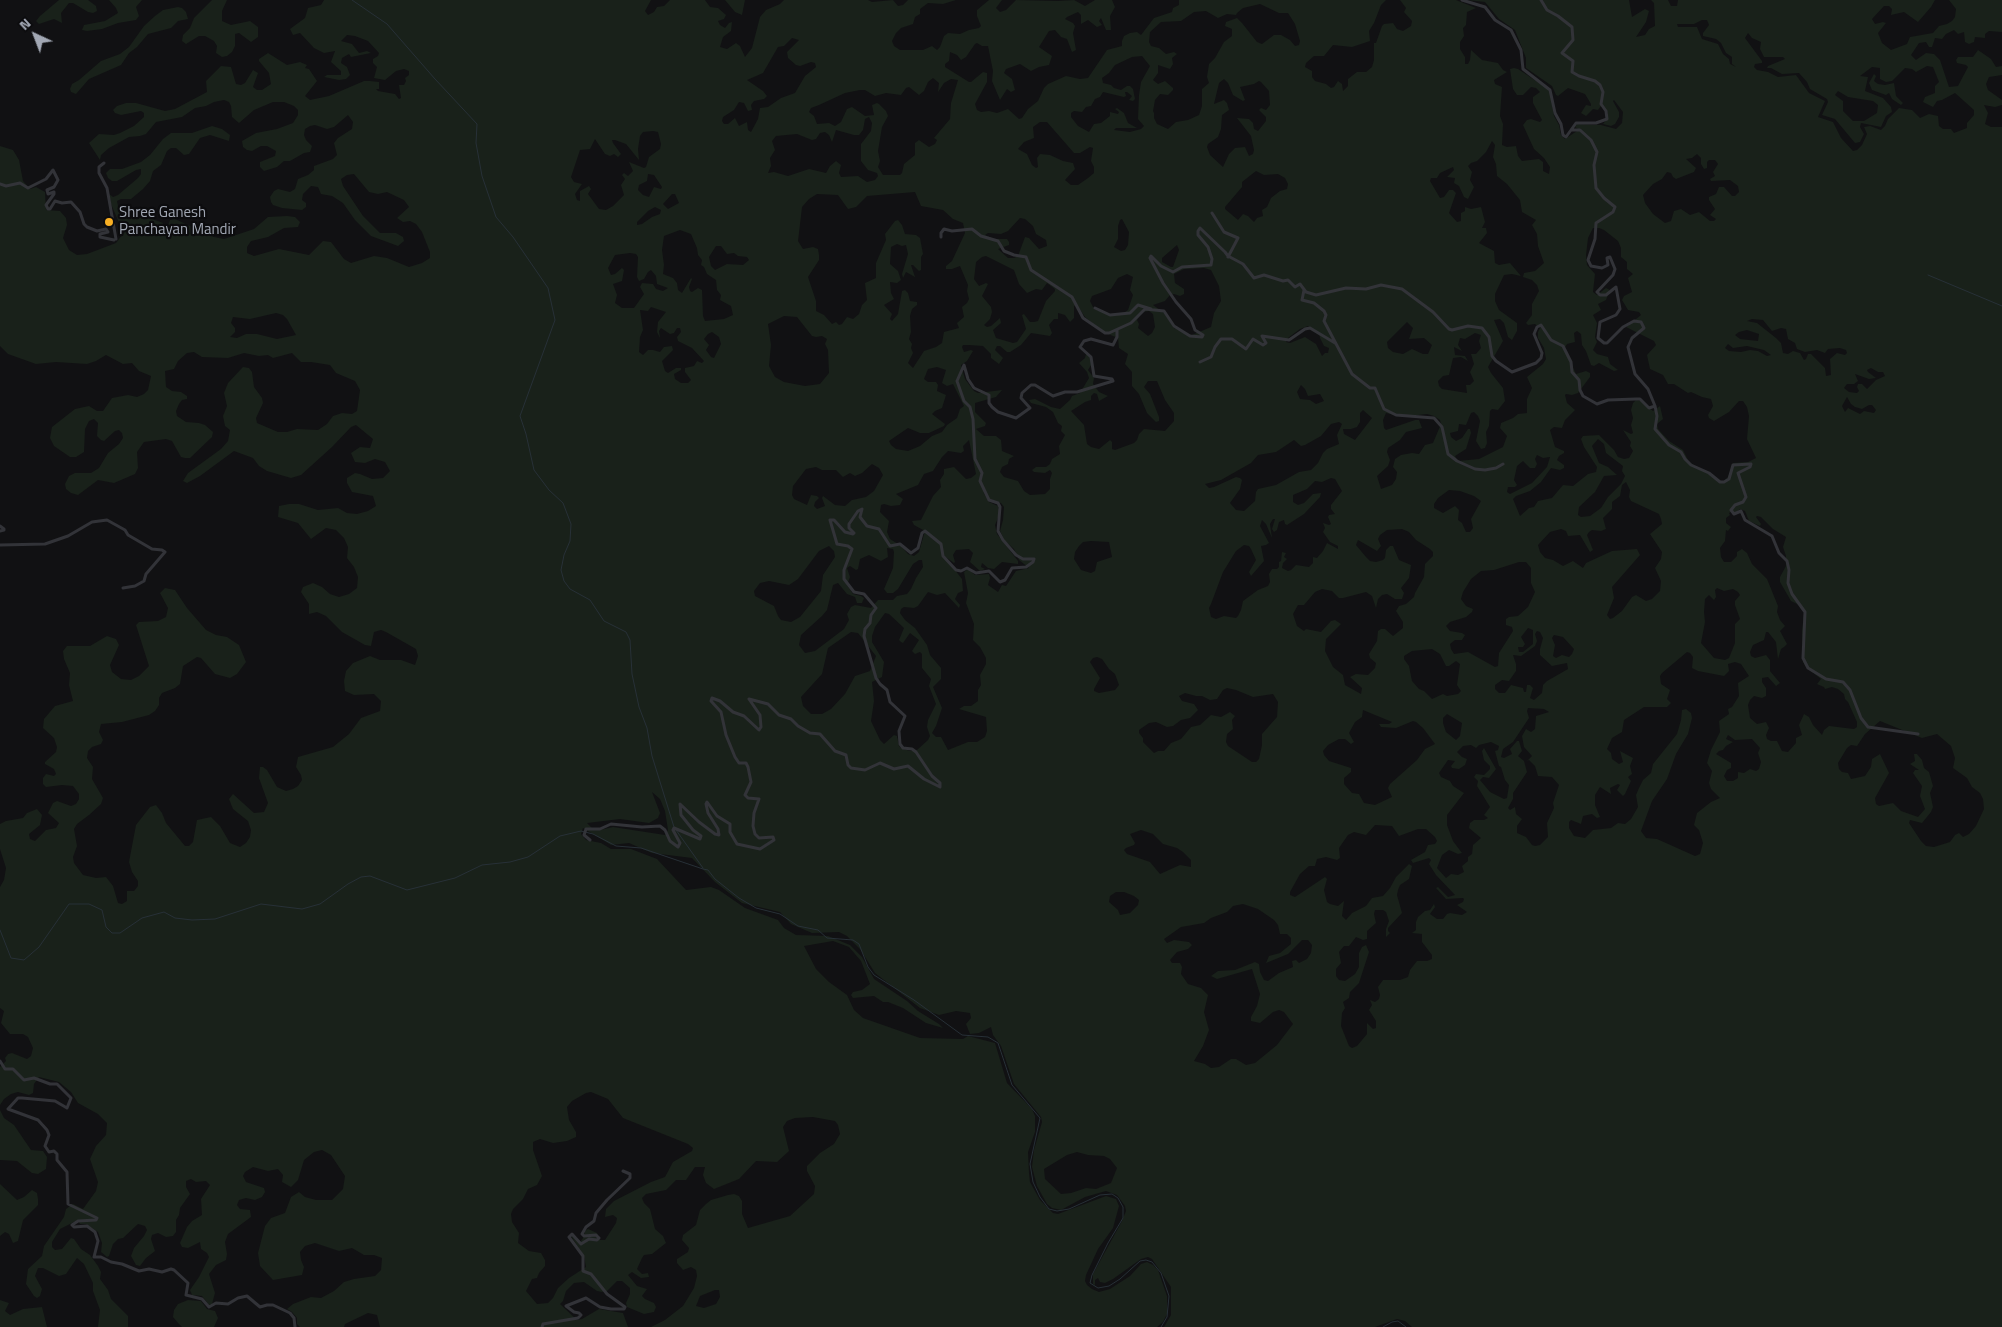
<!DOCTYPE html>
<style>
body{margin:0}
#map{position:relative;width:2002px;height:1327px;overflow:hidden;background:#111113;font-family:"Titillium Web",sans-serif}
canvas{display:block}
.north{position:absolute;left:10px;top:10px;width:50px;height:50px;-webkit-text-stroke:4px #0c0c0e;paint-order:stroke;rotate:317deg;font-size:14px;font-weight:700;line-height:20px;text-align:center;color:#a2a8b4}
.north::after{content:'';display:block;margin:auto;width:18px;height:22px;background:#a2a8b4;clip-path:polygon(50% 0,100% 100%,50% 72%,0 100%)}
</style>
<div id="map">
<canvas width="2002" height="1327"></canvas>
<div class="north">N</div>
</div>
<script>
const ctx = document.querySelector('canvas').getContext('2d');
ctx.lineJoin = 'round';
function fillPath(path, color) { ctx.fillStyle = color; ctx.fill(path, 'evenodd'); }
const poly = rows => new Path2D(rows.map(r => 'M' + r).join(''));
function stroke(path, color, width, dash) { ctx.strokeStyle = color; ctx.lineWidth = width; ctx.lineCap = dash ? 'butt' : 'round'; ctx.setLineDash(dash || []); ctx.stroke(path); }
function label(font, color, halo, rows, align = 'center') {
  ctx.font = font + ' "Titillium Web",sans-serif'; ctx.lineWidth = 4.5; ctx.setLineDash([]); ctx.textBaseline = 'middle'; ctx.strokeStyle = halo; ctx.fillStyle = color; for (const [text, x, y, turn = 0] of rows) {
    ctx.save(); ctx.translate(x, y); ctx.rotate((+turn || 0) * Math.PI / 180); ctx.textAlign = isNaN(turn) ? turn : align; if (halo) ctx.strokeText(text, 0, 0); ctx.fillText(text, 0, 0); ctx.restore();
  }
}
fillPath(poly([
 [59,0,88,0,96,6,97,11,93,13,88,12,73,3,69,3,61,13,62,23,54,19,39,24,36,21,40,16],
 [109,0,142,0,136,7,139,16,136,20,118,23,102,29,87,31,82,30,84,25,105,21,118,13,116,8],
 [212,0,227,0,222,11,222,21,231,25,250,21,258,27,258,37,251,42,239,33,235,34,235,46,232,52,227,56,222,57,216,53,217,46,214,41,205,36,199,36,186,44,182,41,183,35,190,28,194,18],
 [324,0,651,0,645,11,648,15,654,12,657,7,664,6,670,0,705,0,710,7,718,8,726,15,724,19,718,21,720,25,725,28,729,23,732,22,731,31,723,37,720,47,727,49,736,43,740,46,745,57,752,48,760,17,766,10,780,4,784,0,868,0,872,2,893,0,898,6,903,5,908,0,956,0,943,4,928,3,920,9,920,14,915,17,913,24,901,28,896,33,892,41,894,46,900,50,923,50,932,46,937,50,940,47,944,36,948,33,960,34,969,30,979,28,981,26,977,16,977,10,989,0,1002,0,996,8,1000,12,1006,10,1016,0,1058,1,1074,0,1085,6,1095,0,1112,0,1115,7,1110,16,1111,30,1106,30,1101,18,1099,21,1102,25,1097,27,1088,20,1081,24,1081,15,1078,12,1067,17,1065,19,1073,23,1075,26,1073,33,1076,50,1072,52,1067,39,1061,37,1055,30,1049,31,1039,47,1052,56,1049,65,1039,67,1031,71,1020,64,1006,69,1004,73,1012,79,1015,90,1011,92,1007,89,1000,100,992,81,993,71,988,46,982,46,977,43,975,44,966,57,961,60,957,55,950,52,949,61,945,64,945,67,969,82,971,82,983,72,987,73,987,82,975,104,977,110,981,112,989,111,997,113,1008,109,1019,119,1022,118,1028,109,1038,101,1044,88,1048,84,1066,76,1080,79,1088,78,1107,50,1122,46,1122,41,1124,36,1130,33,1137,32,1141,35,1154,18,1172,12,1173,8,1179,5,1179,0,1386,0,1381,5,1374,23,1369,31,1370,41,1352,47,1333,45,1324,56,1314,56,1306,63,1305,67,1312,71,1312,77,1315,81,1326,84,1331,88,1334,87,1338,81,1342,84,1343,91,1348,86,1348,79,1357,72,1366,72,1372,67,1374,60,1374,43,1376,43,1382,26,1384,24,1393,23,1397,29,1403,31,1411,26,1412,21,1404,12,1406,8,1400,0,1456,0,1476,8,1467,12,1466,25,1463,28,1464,36,1460,42,1460,49,1465,57,1465,64,1468,64,1470,60,1471,50,1482,60,1498,63,1503,70,1507,72,1494,80,1495,84,1502,87,1500,116,1503,124,1502,145,1507,147,1516,146,1518,156,1522,161,1539,159,1543,162,1543,171,1549,174,1550,167,1544,158,1534,149,1523,125,1527,120,1531,119,1540,122,1542,120,1533,103,1533,97,1540,92,1536,88,1531,87,1523,95,1517,95,1513,89,1510,69,1514,68,1518,69,1547,88,1550,93,1554,116,1559,125,1561,135,1565,139,1577,131,1578,129,1575,127,1577,124,1601,125,1616,129,1622,123,1623,112,1614,100,1613,101,1619,112,1619,117,1615,124,1611,126,1603,124,1608,118,1608,113,1601,106,1598,110,1593,109,1586,116,1581,113,1586,105,1591,106,1591,104,1585,94,1568,88,1558,96,1556,95,1552,86,1526,68,1526,58,1515,30,1499,19,1485,2,1467,0,1629,0,1632,17,1645,9,1649,11,1646,22,1636,37,1645,35,1649,29,1655,26,1654,3,1651,0,1668,0,1671,6,1677,6,1678,0,1935,0,1931,7,1918,22,1904,12,1891,15,1892,9,1889,6,1884,6,1872,19,1875,24,1883,22,1886,23,1878,33,1882,43,1891,50,1907,44,1910,37,1933,33,1939,26,1947,24,1952,21,1955,17,1956,9,1949,0,2002,0,2002,32,1989,31,1985,34,1985,38,1975,37,1974,42,1969,44,1965,42,1964,32,1958,34,1954,30,1946,34,1942,39,1935,38,1932,47,1929,47,1926,42,1919,43,1911,55,1916,60,1926,53,1934,54,1940,60,1949,87,1958,86,1968,67,1966,65,1957,63,1956,60,1958,57,1973,57,1978,50,1991,59,1996,67,2002,66,2002,75,1989,77,1986,84,1988,90,2002,100,2002,105,1995,107,1984,105,1988,113,1985,124,1991,127,2002,127,2002,1327,1412,1327,1405,1321,1397,1319,1375,1327,1164,1327,1171,1315,1171,1287,1152,1259,1148,1257,1141,1259,1113,1279,1105,1283,1100,1282,1098,1278,1095,1280,1095,1285,1093,1284,1093,1274,1122,1221,1126,1211,1125,1206,1117,1195,1106,1191,1085,1197,1061,1210,1052,1208,1047,1204,1037,1186,1032,1167,1034,1150,1042,1122,1041,1117,1014,1084,1001,1046,993,1035,991,1027,979,1033,970,1034,966,1024,971,1018,970,1013,956,1011,939,1015,920,1008,875,973,860,949,847,936,839,932,812,933,791,924,780,912,742,903,715,882,692,858,652,853,629,843,611,845,583,828,581,834,586,840,601,843,611,849,631,849,657,859,686,890,711,887,719,890,745,908,778,920,784,928,796,935,828,936,850,945,862,957,874,979,907,1001,918,1011,939,1024,943,1028,926,1023,903,1008,888,1002,883,1002,874,996,853,998,851,995,853,992,862,990,870,984,861,961,849,947,833,941,804,946,816,969,829,982,847,995,854,1010,863,1018,920,1038,963,1039,968,1036,995,1043,1007,1083,1032,1109,1035,1116,1035,1132,1028,1152,1029,1173,1030,1182,1040,1200,1053,1213,1058,1214,1106,1196,1116,1199,1119,1206,1113,1228,1098,1249,1086,1275,1085,1281,1087,1285,1092,1289,1099,1292,1110,1289,1130,1276,1141,1264,1147,1262,1153,1265,1158,1270,1167,1296,1167,1314,1163,1322,1157,1327,651,1327,665,1320,683,1306,694,1288,697,1276,696,1270,691,1267,683,1270,677,1263,677,1259,688,1252,689,1248,682,1240,683,1235,696,1225,700,1210,706,1204,711,1200,728,1195,734,1194,739,1196,742,1201,742,1214,748,1228,790,1216,814,1194,815,1186,807,1171,807,1166,820,1153,834,1144,840,1134,838,1125,835,1121,813,1117,795,1118,787,1121,783,1127,789,1151,777,1162,756,1161,739,1179,714,1189,706,1183,703,1175,705,1167,695,1167,686,1180,676,1180,666,1190,646,1194,642,1198,644,1203,650,1209,655,1229,663,1236,666,1243,652,1254,644,1255,642,1258,637,1269,642,1274,648,1273,649,1277,641,1278,632,1272,628,1275,637,1286,647,1289,642,1296,645,1299,654,1303,656,1307,654,1312,644,1314,627,1307,626,1303,630,1294,630,1288,622,1281,617,1281,607,1291,602,1292,597,1291,584,1282,574,1283,566,1291,563,1301,560,1304,577,1320,582,1319,599,1309,623,1313,628,1327,380,1327,377,1315,368,1313,345,1324,344,1327,300,1327,297,1324,297,1318,292,1312,287,1309,293,1304,311,1297,321,1298,334,1291,344,1282,354,1279,375,1276,381,1270,382,1258,374,1255,364,1255,352,1248,339,1251,315,1243,305,1246,300,1252,301,1260,304,1267,302,1275,273,1280,260,1266,258,1253,265,1226,271,1218,285,1213,291,1197,299,1192,305,1197,316,1200,332,1200,343,1189,345,1176,331,1155,322,1150,314,1152,304,1160,298,1180,291,1187,282,1182,283,1175,278,1169,268,1171,253,1167,245,1172,243,1176,246,1182,264,1188,265,1192,262,1197,255,1200,246,1198,239,1200,237,1205,240,1209,250,1210,251,1217,228,1234,225,1242,227,1254,226,1260,216,1265,209,1274,215,1293,212,1304,209,1305,202,1296,192,1295,190,1290,199,1277,209,1257,207,1253,201,1249,200,1242,188,1248,182,1247,180,1243,187,1227,192,1221,202,1215,201,1199,210,1185,206,1181,196,1182,191,1179,186,1181,186,1187,190,1194,180,1208,179,1215,176,1220,176,1232,173,1236,166,1237,158,1233,152,1235,151,1239,155,1251,146,1258,140,1266,136,1265,131,1256,134,1248,144,1236,147,1230,145,1226,138,1224,123,1238,118,1239,113,1244,109,1256,107,1257,101,1252,102,1243,98,1232,86,1224,80,1224,78,1220,60,1229,52,1242,52,1247,55,1250,62,1249,71,1238,74,1239,81,1249,90,1255,98,1266,101,1272,100,1279,108,1290,111,1299,128,1316,128,1327,98,1327,100,1310,93,1291,93,1283,84,1264,77,1258,66,1274,59,1276,43,1268,38,1268,35,1276,42,1289,40,1296,37,1298,34,1296,26,1284,28,1269,42,1256,44,1246,64,1217,66,1209,73,1204,83,1209,96,1191,98,1182,90,1159,96,1146,106,1135,107,1123,98,1114,78,1103,71,1092,59,1082,39,1077,34,1084,33,1093,29,1095,18,1092,11,1094,4,1099,0,1105,0,1067,6,1061,5,1058,8,1054,12,1053,27,1059,31,1056,33,1048,28,1037,23,1034,10,1034,1,1023,4,1011,0,1008,0,887,4,880,6,868,0,849,0,824,6,821,23,818,27,813,37,809,42,815,40,825,29,834,30,839,35,841,46,830,56,828,59,823,48,813,53,803,57,801,71,806,76,804,79,799,79,794,73,786,62,785,46,787,43,784,43,778,46,774,54,776,56,774,54,769,45,764,45,762,56,752,57,747,54,738,43,728,44,719,55,706,73,701,69,685,70,673,64,659,63,651,67,646,90,646,107,636,116,639,119,645,110,665,112,672,121,679,131,680,139,676,149,666,136,625,139,622,158,621,166,617,168,608,160,593,165,588,175,590,187,608,206,630,216,635,227,637,239,645,246,662,237,674,230,678,215,674,201,658,197,657,183,666,180,684,175,688,162,693,159,698,159,705,155,711,149,715,122,722,101,724,99,732,103,740,101,744,92,747,88,751,87,758,93,767,92,779,103,798,101,804,89,815,77,824,74,829,77,846,73,857,74,863,83,875,96,878,106,877,113,886,118,903,122,904,127,901,127,891,134,891,138,886,138,881,132,872,129,862,136,825,150,807,156,805,162,813,166,823,185,846,189,846,193,842,197,820,211,817,220,826,230,843,240,847,246,843,250,837,251,830,248,821,233,809,229,799,233,794,254,813,264,812,268,803,259,778,260,767,263,767,267,770,277,787,286,791,293,789,298,786,302,780,301,775,296,767,298,757,333,747,349,734,361,718,380,711,381,701,374,694,354,695,345,691,344,681,346,671,353,663,370,656,380,660,401,660,415,665,418,656,416,649,386,632,381,630,374,632,371,646,365,645,342,632,326,616,317,612,309,614,309,604,301,592,303,587,313,583,322,587,330,594,339,597,349,594,357,588,358,577,354,567,347,558,348,547,344,538,336,530,326,528,311,539,298,523,278,517,279,506,289,504,299,504,318,510,338,508,347,513,357,514,368,511,376,506,373,496,352,492,347,483,347,478,355,473,360,474,372,479,383,478,390,471,385,462,375,459,365,463,355,462,351,453,360,447,370,448,373,439,356,425,351,427,332,447,301,475,291,478,267,471,259,466,253,458,234,451,200,476,187,483,183,481,188,473,221,449,228,441,230,430,225,426,223,416,227,406,224,393,228,383,243,367,249,368,252,372,254,387,262,398,263,403,256,418,257,423,278,432,287,432,297,429,318,430,327,424,333,416,342,413,352,414,357,411,360,390,355,381,336,373,330,365,311,362,301,362,292,353,273,358,268,355,259,356,244,353,228,358,202,357,194,352,187,353,178,361,174,369,165,371,166,387,172,391,181,392,187,396,187,399,182,400,179,404,176,411,177,416,186,422,199,423,205,425,213,432,212,437,190,458,185,458,181,457,172,441,166,439,144,442,137,452,138,468,135,474,114,483,98,480,78,495,71,493,66,489,65,484,69,476,75,473,91,473,99,468,108,453,119,444,123,438,122,433,119,430,115,431,104,441,101,440,97,436,98,423,94,419,89,421,85,429,84,452,76,457,70,457,54,446,50,438,52,427,75,409,89,406,97,411,103,411,112,398,128,395,137,397,144,394,148,390,151,376,139,371,132,363,123,364,106,355,96,361,87,364,56,362,36,364,8,354,0,346,0,146,13,150,19,160,23,181,30,189,36,187,45,192,46,210,60,211,66,218,67,225,63,238,69,250,77,255,87,254,116,243,122,235,120,225,111,204,109,194,113,197,118,195,138,178,141,174,141,169,136,170,117,181,112,181,108,178,106,173,110,169,122,169,141,162,150,155,163,139,171,133,192,133,212,126,222,129,230,135,229,141,210,135,200,138,189,154,184,155,176,148,171,148,167,151,161,165,153,171,150,181,143,189,131,199,121,199,117,201,118,206,127,210,136,218,147,217,163,223,162,227,148,228,146,231,147,234,151,236,166,231,170,220,175,219,214,237,224,239,254,229,268,217,287,216,295,217,300,222,298,227,284,228,268,237,251,241,247,247,247,253,254,256,279,249,309,255,323,241,331,242,344,259,351,263,374,256,387,258,409,267,422,263,430,258,430,252,422,232,416,224,410,221,403,222,397,218,409,207,404,200,387,192,378,194,369,192,354,174,347,175,341,179,343,186,363,216,380,233,396,233,403,237,404,241,398,246,371,236,355,220,343,203,332,196,321,194,318,187,311,186,303,194,302,200,306,203,306,207,302,210,282,208,273,205,271,202,270,197,274,191,278,189,290,192,295,189,298,179,308,175,314,170,314,166,333,159,337,155,334,143,338,138,352,129,353,122,348,115,334,127,327,129,315,125,310,126,305,129,304,135,306,140,312,146,310,152,304,153,290,161,284,161,277,167,264,171,260,167,260,162,275,156,276,151,267,146,261,146,252,151,247,150,243,147,242,141,256,133,277,129,293,123,298,115,298,110,294,106,284,102,273,102,254,110,239,123,232,117,231,106,229,102,224,100,214,102,206,106,195,108,182,117,156,122,146,134,140,136,129,137,109,148,101,155,100,160,89,143,99,134,114,135,120,133,134,126,144,117,144,113,141,111,121,115,115,113,113,110,117,106,126,103,136,103,165,111,175,109,207,92,206,81,221,66,231,67,236,84,241,85,245,83,253,70,258,73,253,87,257,90,262,90,271,84,269,73,259,61,259,59,268,53,287,65,300,62,307,65,305,68,309,69,317,81,305,96,310,100,329,96,364,81,370,81,379,82,379,89,376,89,378,91,395,94,399,99,401,98,399,85,404,85,406,81,405,78,409,75,409,71,404,69,396,71,385,80,374,78,377,67,373,63,373,59,378,56,379,53,368,41,355,36,347,35,341,41,352,44,359,53,367,51,371,53,351,57,349,54,342,58,341,63,347,67,350,75,346,79,339,80,324,77,327,75,341,75,341,71,331,62,335,51,324,53,314,48,300,33,293,35,290,29,305,18,308,8,321,5],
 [1260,4,1279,13,1288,13,1295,24,1300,41,1299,45,1295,46,1290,40,1281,35,1274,35,1262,44,1257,42,1242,23,1237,18,1226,22,1225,26,1232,29,1232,36,1224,42,1215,58,1209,64,1207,77,1209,83,1202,89,1202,106,1199,115,1188,120,1176,122,1168,129,1157,124,1154,118,1154,113,1153,111,1155,100,1160,94,1168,95,1173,90,1173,88,1165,81,1158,84,1153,80,1158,73,1158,65,1170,69,1173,64,1172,58,1177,54,1174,52,1166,54,1159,48,1151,46,1149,42,1150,32,1161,22,1181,21,1194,12,1206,11,1218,18,1227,14,1236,15,1237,13,1243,8],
 [1702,20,1707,20,1709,25,1703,33,1703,36,1716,39,1721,43,1726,53,1732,57,1732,64,1736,67,1730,64,1729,59,1723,54,1718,44,1702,39,1697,27,1678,27,1677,24,1694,24],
 [1748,33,1752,38,1761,42,1760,49,1764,57,1783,57,1785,59,1768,66,1767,68,1771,68,1782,74,1799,73,1807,82,1810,89,1827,99,1828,102,1822,115,1835,119,1855,143,1860,142,1864,134,1860,127,1861,123,1881,127,1886,116,1892,112,1891,107,1883,98,1865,91,1868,77,1860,76,1872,67,1880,68,1880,79,1886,82,1892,81,1905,68,1912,69,1916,72,1927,66,1933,67,1939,82,1935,86,1935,93,1925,97,1923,102,1933,107,1937,101,1942,100,1955,93,1974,110,1974,115,1967,123,1967,128,1954,133,1951,129,1943,129,1939,126,1938,116,1929,114,1920,118,1912,110,1899,108,1888,119,1885,126,1881,130,1870,126,1864,127,1867,134,1862,145,1857,150,1853,151,1841,138,1833,122,1818,117,1825,101,1809,93,1796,75,1778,77,1768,72,1757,70,1754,67,1755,64,1762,63,1762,61,1745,38],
 [792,38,799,40,787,52,788,58,796,65,800,66,811,62,815,63,816,67,805,76,795,93,781,98,768,107,760,108,758,119,751,132,748,130,747,122,739,126,735,118,728,124,724,124,722,121,723,117,734,110,739,102,744,103,748,111,752,110,751,105,754,101,764,99,767,96,763,91,747,80,763,73,778,47,784,46],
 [1142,56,1150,66,1141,82,1139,95,1138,119,1144,126,1141,129,1130,132,1114,130,1116,128,1137,128,1128,123,1124,113,1117,108,1115,109,1119,112,1118,114,1110,112,1110,116,1101,123,1094,124,1089,132,1078,126,1071,117,1071,113,1074,111,1082,112,1086,107,1091,106,1095,99,1100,97,1103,92,1124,97,1126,96,1125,92,1127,92,1132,96,1129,100,1133,101,1135,99,1133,89,1130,86,1127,86,1121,90,1114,88,1111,85,1103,83,1102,78,1109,73,1115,65,1132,57],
 [933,78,939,83,938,92,944,83,951,79,958,80,951,103,950,119,934,138,937,140,935,144,929,147,919,140,915,143,915,155,904,164,902,173,900,175,883,175,878,167,880,161,878,151,882,127,888,116,886,111,879,104,877,103,872,105,874,115,865,116,852,107,847,109,841,122,835,126,829,123,817,124,814,116,809,112,811,108,819,105,845,93,860,90,865,90,875,96,886,93,901,95,906,88,909,87,919,95,924,91,928,82],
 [1224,79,1228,83,1233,95,1243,101,1245,100,1240,87,1254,84,1259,81,1261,82,1269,91,1270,105,1266,110,1261,108,1259,110,1266,117,1266,121,1258,131,1254,129,1253,123,1249,119,1237,118,1251,136,1254,150,1253,154,1249,156,1245,147,1235,148,1229,154,1223,167,1210,155,1207,147,1208,144,1218,137,1221,129,1222,115,1229,110,1227,103,1224,100,1214,104,1219,83],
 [1838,91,1848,97,1873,101,1878,105,1877,113,1864,121,1853,121,1843,111,1843,101,1835,95],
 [869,117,872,123,871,131,861,144,861,161,868,170,877,173,878,176,875,180,867,182,858,176,841,177,839,173,841,165,836,161,830,166,826,173,809,169,788,176,774,172,768,173,771,166,770,158,775,150,772,141,776,136,797,134,812,140,816,139,820,133,825,132,829,135,832,142,836,130,854,135,859,135,863,130,865,119],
 [1040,122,1047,122,1074,153,1080,153,1090,147,1093,148,1091,161,1094,167,1094,173,1088,178,1078,185,1071,185,1065,180,1075,169,1073,163,1063,161,1050,155,1040,154,1037,158,1038,167,1036,168,1032,165,1027,154,1018,149,1024,142,1034,138,1033,127],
 [653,131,658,132,661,144,660,149,649,157,646,167,644,168,629,162,633,171,628,176,624,173,622,175,625,179,621,185,624,195,613,206,606,210,599,209,588,194,591,189,589,186,580,191,580,201,577,200,575,194,582,184,574,182,571,177,580,150,590,149,595,139,605,154,610,156,614,154,618,157,621,154,613,143,612,140,615,140,626,144,639,160,638,149,640,136,643,132],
 [1492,141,1495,145,1493,157,1496,164,1497,176,1507,184,1520,200,1522,212,1536,220,1532,225,1537,234,1538,246,1544,263,1535,271,1524,273,1523,277,1532,280,1537,285,1539,291,1532,304,1532,315,1526,323,1528,325,1535,324,1540,328,1538,332,1538,338,1544,348,1546,359,1543,364,1527,377,1532,388,1527,399,1527,413,1518,414,1513,418,1501,423,1500,428,1507,436,1503,447,1479,459,1458,461,1455,456,1466,449,1471,433,1470,429,1468,429,1462,438,1456,441,1451,437,1450,433,1458,431,1459,424,1466,425,1471,413,1474,412,1478,416,1480,421,1476,441,1481,449,1485,448,1487,443,1486,432,1489,426,1490,411,1492,409,1498,410,1505,401,1503,388,1491,373,1488,367,1503,341,1494,320,1500,319,1504,323,1508,337,1512,340,1517,331,1517,323,1499,310,1495,301,1495,294,1504,275,1512,274,1521,276,1510,263,1499,265,1495,263,1494,251,1479,243,1487,233,1486,228,1482,228,1485,222,1481,207,1471,209,1465,207,1465,211,1461,213,1461,221,1457,222,1449,213,1456,193,1453,190,1449,190,1444,197,1440,198,1430,181,1431,178,1437,178,1440,173,1453,167,1454,170,1447,177,1455,178,1454,183,1459,186,1464,197,1468,199,1474,187,1470,180,1472,172,1468,166,1471,163,1477,161,1486,152],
 [1697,154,1701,158,1701,164,1704,169,1707,168,1707,162,1709,160,1715,160,1718,164,1713,172,1715,176,1710,179,1711,181,1730,180,1738,186,1739,192,1735,196,1732,196,1724,187,1719,187,1716,194,1709,197,1709,200,1715,209,1710,215,1716,219,1714,221,1710,221,1699,212,1690,215,1681,209,1674,211,1671,221,1665,223,1653,214,1645,203,1643,195,1653,184,1662,179,1667,172,1671,173,1673,177,1676,179,1694,172,1696,168,1686,159,1692,158],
 [1256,171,1264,175,1278,174,1285,178,1288,184,1287,189,1280,191,1271,198,1267,207,1262,210,1263,216,1257,218,1254,222,1248,216,1243,214,1238,220,1225,209,1225,207,1242,187,1242,182],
 [648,174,654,175,662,187,661,189,654,187,649,197,643,195,638,190,639,185,647,181],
 [915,192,921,206,943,210,953,219,963,223,965,233,952,261,946,266,946,269,952,269,960,266,968,285,967,291,969,299,967,303,962,307,964,317,957,323,959,328,944,332,942,343,936,347,924,351,913,368,908,363,913,353,911,348,912,344,909,339,911,332,910,316,912,309,917,305,917,302,910,301,908,293,905,290,902,291,898,314,892,321,890,319,892,314,884,305,894,299,891,293,890,282,897,283,901,280,898,271,890,264,891,247,897,244,902,246,906,245,908,254,902,274,903,278,906,272,915,277,911,265,913,265,919,271,921,270,921,257,923,254,920,238,916,235,905,234,902,225,898,220,895,221,885,234,886,240,876,263,876,278,865,283,867,300,862,305,859,314,853,319,847,317,842,324,839,325,836,322,832,324,824,315,816,311,816,301,808,277,819,260,819,255,818,249,813,247,803,249,798,241,802,207,809,199,817,194,838,195,848,209,856,207,867,196],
 [672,194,675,194,679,203,668,209,663,204],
 [655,207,661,210,660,214,652,217,642,224,637,225,637,222,648,211],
 [1020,218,1025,219,1033,226,1036,234,1046,240,1047,246,1039,249,1029,238,1025,237,1018,256,1014,258,1008,258,998,249,1009,245,1009,242,1007,239,994,239,985,235,988,233,1001,234,1008,231],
 [1122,219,1129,232,1128,245,1125,250,1121,251,1114,247,1118,239,1118,226,1120,220],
 [1593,228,1599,228,1604,230,1618,241,1621,248,1621,257,1627,262,1627,269,1633,274,1628,278,1632,292,1624,296,1622,300,1628,310,1639,312,1641,315,1626,327,1654,341,1656,345,1647,355,1650,369,1663,375,1668,384,1674,384,1688,393,1691,392,1702,397,1711,399,1713,406,1708,415,1709,418,1714,421,1729,412,1739,401,1743,401,1747,407,1749,416,1747,439,1756,458,1748,462,1733,463,1728,477,1724,481,1721,481,1689,462,1683,450,1669,441,1658,429,1657,424,1663,419,1660,406,1653,411,1641,401,1636,400,1633,403,1631,410,1633,418,1631,425,1633,433,1631,434,1623,430,1631,442,1630,446,1633,451,1629,458,1624,459,1618,457,1614,450,1599,435,1583,436,1581,439,1584,447,1597,467,1596,472,1588,474,1573,486,1563,485,1552,498,1538,501,1534,507,1529,508,1520,516,1513,499,1516,496,1530,491,1541,482,1551,468,1560,470,1564,468,1564,465,1557,460,1559,456,1564,453,1564,451,1555,447,1550,430,1554,427,1562,428,1565,420,1575,410,1567,403,1565,395,1566,394,1572,395,1578,393,1590,377,1590,373,1586,371,1576,374,1564,349,1567,344,1575,342,1574,333,1577,331,1581,334,1582,345,1586,351,1591,365,1594,366,1599,363,1614,371,1618,370,1610,364,1608,357,1597,354,1593,350,1597,342,1595,337,1597,323,1593,315,1601,310,1598,304,1606,300,1610,290,1606,288,1597,295,1593,292,1595,274,1587,265,1586,255,1588,238],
 [680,230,691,234,697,248,698,255,702,260,701,265,704,267,707,274,716,280,717,290,721,295,720,300,731,306,733,315,724,319,705,321,703,316,702,290,698,288,692,292,690,291,689,287,692,279,691,278,682,293,678,290,677,283,673,278,663,274,664,265,662,250,664,236],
 [1177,245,1179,250,1173,267,1171,267,1162,262,1162,258],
 [716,246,721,246,727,254,734,253,738,256,747,257,749,260,743,265,727,264,715,270,711,266,709,257],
 [630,253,636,254,638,257,637,277,639,281,644,279,648,272,651,270,656,276,657,284,668,288,663,291,656,289,653,284,642,283,640,287,644,294,634,308,622,308,615,303,617,295,613,284,622,281,624,270,622,268,615,274,611,275,608,268,615,255],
 [986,256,1014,270,1019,284,1027,293,1036,289,1042,290,1047,283,1055,289,1055,291,1046,301,1038,321,1034,322,1030,322,1024,314,1022,315,1026,329,1017,342,1013,343,996,338,993,330,1001,323,1000,318,991,326,987,327,984,325,990,319,992,312,991,307,982,296,988,284,986,283,979,286,974,279,976,262,982,257],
 [1204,268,1211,270,1219,286,1221,301,1214,313,1211,327,1192,335,1174,328,1164,313,1153,305,1165,301,1170,295,1174,294,1180,296,1184,294,1184,289,1175,283,1174,274,1184,269],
 [1127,274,1133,277,1130,290,1133,295,1128,310,1122,314,1113,316,1094,309,1090,301,1092,296,1111,289,1118,278],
 [1077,305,1085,317,1103,332,1118,338,1119,348,1128,354,1125,364,1132,372,1132,386,1139,394,1147,413,1156,422,1159,421,1159,417,1150,394,1144,387,1148,381,1157,381,1165,400,1174,413,1174,421,1165,431,1144,429,1139,434,1137,440,1134,443,1115,450,1112,449,1112,442,1110,440,1099,449,1091,447,1087,444,1084,425,1071,411,1085,402,1091,400,1091,396,1094,393,1097,394,1099,401,1108,396,1099,392,1093,384,1094,378,1088,370,1093,362,1089,355,1086,354,1085,358,1079,363,1087,372,1089,378,1080,393,1072,396,1070,400,1060,409,1051,407,1035,399,1029,400,1031,403,1046,407,1053,412,1058,423,1062,426,1061,431,1065,435,1059,446,1060,454,1052,459,1050,464,1046,467,1036,467,1032,470,1034,472,1045,473,1050,470,1052,473,1050,479,1050,489,1045,494,1030,495,1024,491,1018,481,1004,477,1000,472,1002,467,1008,464,1009,459,1014,456,1002,451,1001,440,996,436,984,436,976,429,985,426,986,423,975,412,975,403,996,397,1002,390,978,393,974,391,965,379,961,365,967,361,973,351,971,350,964,352,962,347,963,345,969,345,983,346,991,354,991,358,999,364,1003,358,995,350,997,346,1000,346,1007,352,1010,352,1021,345,1031,333,1050,336,1052,333,1049,325,1054,319,1058,319,1058,313,1065,315,1070,322,1074,318,1074,306],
 [651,307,666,312,658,322,657,332,660,338,659,331,661,328,670,334,674,333,677,328,680,328,681,332,677,337,678,341,692,348,704,361,702,363,697,361,694,366,685,368,685,372,691,380,688,383,681,383,675,379,674,374,681,370,681,368,676,368,668,373,665,371,662,361,673,350,672,346,664,347,660,352,653,350,648,350,643,355,639,352,640,337,643,330,640,310,648,311],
 [1149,311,1153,314,1155,327,1152,333,1148,336,1138,328,1139,324,1137,320,1142,312],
 [276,313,283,315,287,319,296,335,277,339,257,334,246,334,237,338,230,337,235,332,235,328,231,323,233,317,250,319],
 [784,316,797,317,812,336,816,337,822,336,827,339,825,344,828,350,829,373,820,384,805,386,784,382,775,377,769,366,771,345,768,324],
 [1752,319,1763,320,1772,331,1781,328,1786,329,1788,339,1795,343,1797,349,1805,352,1817,350,1825,353,1828,349,1840,348,1846,350,1847,353,1845,355,1837,353,1830,359,1831,375,1826,376,1825,368,1811,354,1808,354,1806,359,1804,360,1800,353,1793,351,1788,354,1783,353,1781,343,1776,338,1757,323,1747,321],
 [1407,322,1413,328,1409,339,1424,338,1432,345,1428,354,1423,354,1412,349,1403,354,1393,352,1388,348,1387,342],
 [1308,326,1319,333,1320,338,1324,346,1329,348,1328,353,1325,353,1322,356,1316,344,1305,337,1290,343,1286,342,1288,338,1300,329],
 [1747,330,1759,334,1758,341,1740,339,1735,335,1739,332],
 [712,332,719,337,721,344,714,358,711,357,706,350,709,345,704,339,708,334],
 [1475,333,1481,335,1479,341,1481,348,1476,354,1471,354,1474,364,1470,372,1474,381,1470,385,1466,385,1467,393,1442,389,1439,386,1438,381,1443,376,1449,375,1453,358,1461,357,1468,361,1465,356,1455,355,1454,347,1462,351,1458,345,1460,338,1465,339],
 [1728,344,1733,348,1747,346,1764,350,1771,355,1767,356,1758,351,1750,350,1741,352,1729,351,1725,348],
 [937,367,946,370,942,383,947,386,953,384,964,406,960,409,957,418,947,425,942,432,932,436,920,446,908,451,896,449,891,445,889,441,908,428,920,433,929,433,944,426,945,424,932,414,935,411,942,408,946,395,937,391,938,385,936,382,928,382,924,379,928,369],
 [1871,368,1878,372,1883,372,1885,376,1876,380,1867,389,1862,384,1858,384,1857,387,1859,391,1857,393,1849,392,1844,388,1847,384,1854,384,1858,381,1855,374,1869,379,1876,378,1868,372,1867,370],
 [1301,385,1305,389,1308,396,1320,394,1324,401,1316,404,1310,400,1300,399,1297,392],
 [1847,397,1851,404,1855,407,1862,409,1869,405,1872,405,1876,410,1874,413,1864,411,1860,414,1848,408,1845,412,1842,406],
 [1363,410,1372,418,1355,440,1344,434,1343,429,1351,429,1357,427,1360,422,1360,413],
 [1386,413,1402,417,1427,414,1434,416,1440,420,1441,424,1433,443,1425,445,1419,454,1412,453,1401,455,1395,459,1393,467,1397,472,1396,479,1392,485,1381,489,1377,476,1388,466,1390,460,1387,452,1388,448,1400,440,1406,432,1422,428,1419,420,1415,420,1386,430,1384,428,1383,420],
 [1339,422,1342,424,1337,435,1339,444,1327,449,1323,453,1318,463,1311,470,1299,472,1276,485,1258,489,1256,492,1255,501,1244,511,1236,510,1230,503,1240,489,1242,480,1240,478,1236,477,1214,487,1209,488,1205,484,1221,480,1251,463,1258,455,1276,452,1294,440,1301,446,1305,445,1321,436,1331,424],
 [1598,439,1604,444,1606,453,1623,466,1622,471,1625,476,1621,484,1608,497,1601,508,1590,516,1581,517,1578,515,1579,507,1595,492,1604,476,1617,475,1608,467,1599,463,1592,446],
 [969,440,976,474,971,478,966,479,954,467,944,469,944,474,940,480,941,487,933,496,921,520,912,521,914,525,925,531,919,552,914,556,908,554,901,546,898,546,898,544,890,539,887,532,889,521,880,512,881,505,884,504,891,506,900,505,903,499,896,494,918,485,924,474,933,471,942,457,948,451,961,453,964,451,963,446],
 [1537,455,1543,458,1550,457,1547,467,1532,483,1510,494,1507,492,1508,487,1515,487,1517,485,1514,480,1517,466,1523,461,1530,468,1535,468,1537,464,1535,459],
 [872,464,879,468,883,475,874,491,866,497,852,500,845,506,835,505,823,496,822,498,825,506,817,509,814,506,815,502,819,498,817,496,811,495,807,505,794,499,792,495,793,486,806,469,816,467,822,470,836,470,843,477,850,473,855,476,862,473],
 [1331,478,1335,479,1342,491,1331,505,1331,509,1335,514,1329,515,1328,517,1331,524,1329,525,1323,523,1325,528,1323,532,1330,542,1338,546,1338,549,1327,543,1323,551,1317,558,1313,557,1313,563,1309,567,1296,565,1291,570,1288,571,1282,568,1283,563,1287,559,1284,557,1286,553,1282,552,1281,561,1279,562,1279,567,1277,569,1272,569,1269,574,1270,582,1268,586,1258,590,1243,601,1241,610,1238,616,1236,618,1224,616,1216,619,1211,617,1209,608,1211,604,1223,572,1236,551,1244,545,1249,546,1251,549,1256,560,1249,572,1251,576,1264,561,1261,546,1266,545,1269,543,1260,526,1262,520,1266,524,1272,538,1270,524,1273,519,1275,519,1272,529,1274,532,1277,530,1279,522,1284,520,1285,524,1287,525,1304,514,1320,497,1321,493,1313,494,1304,503,1298,505,1293,502,1293,495,1307,489,1315,481,1322,482],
 [1626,482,1630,490,1629,497,1631,501,1659,514,1661,519,1662,524,1650,534,1662,552,1661,559,1655,568,1661,581,1660,591,1652,599,1646,601,1636,595,1632,597,1622,611,1613,618,1610,619,1607,615,1614,598,1612,587,1640,555,1637,549,1612,551,1586,563,1583,568,1573,561,1563,566,1553,560,1545,558,1540,552,1538,545,1550,532,1561,529,1566,531,1568,536,1580,535,1590,552,1593,550,1587,535,1589,532,1592,530,1601,531,1606,529,1603,518,1612,509,1612,502,1620,496,1622,485],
 [1449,490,1460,491,1474,496,1481,501,1471,519,1473,528,1470,532,1466,532,1462,523,1458,520,1459,510,1455,506,1443,513,1434,508,1434,504,1438,498],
 [983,492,990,499,1001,503,1004,507,1003,520,1000,531,1005,541,1014,549,1019,560,1029,568,1016,571,1006,586,1002,585,998,592,988,585,990,578,989,574,975,575,968,569,964,572,968,593,966,603,974,624,973,640,980,647,986,658,986,664,980,675,981,685,978,690,978,701,971,706,964,706,959,709,986,717,987,731,985,737,977,742,968,742,948,750,941,737,936,737,932,733,936,726,942,708,933,687,941,679,941,668,930,655,927,645,915,628,905,620,900,613,901,609,904,607,914,608,918,606,928,592,937,595,945,593,959,608,960,605,955,599,958,593,963,591,962,579,943,555,954,563,955,562,953,555,956,550,969,549,973,553,970,562,980,571,985,569,981,567,982,563,988,568,994,569,1002,562,1018,564,1018,561,997,534,995,525,1000,513,998,506,989,502],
 [1740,509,1745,511,1749,521,1760,526,1761,524,1756,517,1757,516,1761,517,1773,529,1786,537,1783,547,1786,556,1786,566,1780,577,1780,582,1791,601,1799,605,1804,613,1802,631,1803,662,1807,668,1821,679,1817,684,1819,685,1824,687,1825,689,1832,687,1838,689,1844,694,1845,699,1848,702,1857,722,1857,727,1854,729,1829,726,1824,730,1822,735,1813,725,1809,717,1804,714,1799,725,1802,735,1796,738,1796,743,1788,752,1782,751,1777,741,1771,741,1767,739,1766,735,1769,728,1766,722,1757,724,1750,718,1748,705,1750,700,1754,696,1762,698,1766,696,1766,688,1762,682,1762,678,1768,677,1776,686,1780,683,1770,671,1770,660,1766,655,1755,658,1751,656,1750,652,1753,645,1764,640,1766,632,1768,632,1776,642,1778,659,1781,649,1784,647,1787,644,1780,631,1785,626,1780,620,1777,612,1778,606,1767,579,1752,564,1747,553,1742,549,1737,552,1737,556,1731,562,1724,562,1721,557,1720,548,1725,541,1726,530,1728,531,1731,527,1726,523,1726,518,1730,515,1729,513,1733,511,1735,513],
 [1402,529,1409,532,1416,540,1430,549,1433,552,1433,556,1425,564,1424,577,1415,593,1414,597,1406,604,1399,606,1396,611,1403,622,1403,628,1393,636,1385,629,1381,629,1378,631,1377,641,1369,654,1370,658,1376,663,1375,668,1368,675,1356,674,1350,677,1362,688,1361,694,1345,685,1343,675,1333,667,1325,651,1326,639,1341,624,1335,620,1331,621,1321,632,1306,629,1304,631,1297,626,1293,614,1298,605,1304,605,1315,592,1322,589,1332,591,1339,598,1343,598,1366,592,1372,596,1376,608,1378,599,1382,595,1387,594,1395,599,1402,599,1404,593,1401,588,1409,578,1411,565,1399,560,1393,546,1390,546,1386,550,1385,558,1383,560,1376,562,1370,561,1366,557,1356,545,1358,540,1377,551,1381,546,1378,539,1380,535,1387,530],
 [1091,541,1109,542,1112,557,1097,562,1095,571,1091,573,1081,570,1074,559,1075,552,1079,546,1083,542],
 [829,546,834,551,835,557,823,575,821,591,800,617,791,622,781,620,778,616,774,606,755,596,754,591,760,583,769,581,789,585,798,579,819,551],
 [887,548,893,549,894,552,893,568,884,589,887,593,893,593,898,589,913,564,919,560,922,560,923,567,916,578,911,589,907,594,897,596,893,600,878,600,871,608,855,605,851,607,847,614,849,620,844,629,815,651,805,653,799,645,801,635,822,616,827,610,833,585,838,583,847,594,855,597,857,603,862,603,864,598,861,596,853,594,847,585,850,577,847,568,850,566,856,570,858,569,860,559,869,555,881,561,888,557],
 [1519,562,1526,562,1531,568,1531,583,1535,592,1528,607,1518,616,1509,617,1506,619,1506,625,1512,627,1513,631,1499,653,1498,666,1495,667,1468,652,1454,654,1451,649,1450,644,1455,640,1462,640,1465,635,1462,633,1450,631,1446,626,1450,622,1466,617,1472,612,1473,609,1466,606,1461,599,1463,592,1471,579,1481,571,1494,570],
 [1717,588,1724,591,1733,589,1738,592,1740,595,1735,601,1735,605,1740,619,1735,624,1735,643,1729,658,1725,660,1714,658,1701,643,1705,622,1704,612,1705,599,1709,595,1714,600,1716,597,1715,590],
 [885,613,889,614,904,628,899,640,901,642,903,643,910,633,919,640,912,651,915,654,920,652,922,654,922,668,931,679,929,686,936,704,928,720,927,727,930,736,928,740,917,750,910,751,901,748,899,746,897,736,894,735,884,744,880,740,871,721,874,701,872,682,882,677,884,662,872,642,872,636,875,627],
 [1528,628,1533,630,1533,644,1523,652,1519,652,1518,647,1523,647,1525,644,1521,637],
 [1537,631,1540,632,1543,638,1540,649,1540,655,1552,666,1567,663,1568,669,1547,681,1543,685,1542,693,1534,700,1530,698,1533,688,1530,685,1527,685,1526,692,1524,692,1523,688,1511,685,1505,693,1499,693,1495,689,1495,685,1502,680,1509,681,1516,671,1516,664,1513,655,1521,656,1535,646,1537,641,1535,634],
 [851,632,858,633,876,656,870,671,855,676,845,694,831,709,822,714,811,714,803,706,801,697,822,674,828,648],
 [1554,635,1563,637,1574,649,1572,654,1569,657,1562,655,1556,658,1553,656,1555,645,1552,638],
 [1432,649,1440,654,1446,666,1449,666,1456,661,1460,664,1457,685,1461,691,1458,694,1447,696,1443,694,1432,699,1424,691,1419,689,1412,681,1409,666,1404,659,1404,656,1412,651],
 [1687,652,1690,653,1693,657,1692,668,1698,671,1724,676,1729,671,1728,664,1735,662,1741,664,1749,676,1738,683,1739,696,1732,707,1728,709,1729,714,1719,721,1720,732,1711,750,1707,763,1712,771,1709,783,1711,789,1720,798,1711,802,1697,813,1694,825,1699,830,1703,843,1700,854,1695,856,1657,839,1646,838,1641,831,1652,801,1667,779,1676,754,1688,734,1692,718,1691,713,1686,709,1682,710,1681,720,1677,734,1653,764,1651,773,1643,780,1639,788,1636,795,1638,807,1631,819,1625,824,1618,823,1611,828,1593,830,1585,838,1574,836,1569,828,1569,822,1571,820,1581,824,1583,816,1592,814,1597,818,1600,817,1595,805,1595,795,1600,787,1611,794,1610,788,1618,784,1620,785,1617,790,1623,796,1625,794,1631,781,1628,777,1632,774,1630,766,1633,758,1620,751,1623,762,1619,764,1612,759,1611,753,1607,749,1612,738,1622,732,1624,720,1644,707,1667,707,1671,703,1667,699,1670,690,1661,684,1660,676,1662,673],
 [1097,657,1102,659,1109,669,1115,674,1119,685,1115,690,1099,693,1094,691,1094,689,1100,678,1090,662,1093,658],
 [1227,688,1236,690,1253,697,1273,694,1278,702,1277,717,1262,734,1262,745,1259,759,1256,762,1252,762,1228,746,1226,742,1227,734,1233,729,1232,720,1235,716,1230,712,1221,717,1211,715,1200,725,1191,727,1181,739,1171,743,1164,751,1158,751,1154,753,1143,742,1143,738,1139,733,1139,730,1149,723,1156,722,1167,727,1173,726,1181,720,1190,718,1198,710,1194,704,1182,701,1179,696,1185,693,1196,696,1202,696,1210,700,1217,699,1223,690],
 [1528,708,1544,709,1549,712,1536,716,1535,729,1531,732,1526,729,1522,736,1524,747,1532,756,1527,761,1529,760,1535,766,1538,776,1552,777,1559,785,1553,803,1554,808,1547,823,1548,837,1540,845,1535,846,1532,845,1526,837,1517,833,1517,826,1522,819,1516,814,1515,807,1510,810,1508,808,1513,799,1513,793,1527,772,1524,761,1518,756,1522,751,1519,741,1517,741,1510,749,1512,754,1504,758,1501,757,1503,749,1513,742,1529,718,1527,711],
 [1363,710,1392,722,1389,724,1379,724,1381,727,1396,728,1413,721,1416,722,1423,728,1435,744,1425,749,1417,760,1390,784,1388,788,1392,797,1375,805,1364,803,1359,794,1352,793,1344,784,1344,778,1351,772,1351,768,1329,761,1324,755,1323,751,1328,745,1339,739,1345,739,1351,744,1354,742,1349,733,1355,722,1362,717],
 [1447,714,1462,723,1460,736,1456,740,1446,732,1443,723,1443,718],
 [1880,721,1922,738,1937,734,1951,746,1955,758,1953,768,1967,778,1972,787,1980,793,1983,799,1984,809,1976,826,1969,834,1963,837,1959,833,1955,835,1950,842,1934,847,1926,846,1921,841,1909,823,1910,820,1922,823,1931,812,1933,807,1930,793,1933,786,1929,772,1924,768,1922,760,1917,754,1914,754,1915,761,1910,764,1919,770,1915,770,1913,773,1922,786,1920,796,1925,809,1918,817,1901,811,1893,803,1879,806,1876,804,1875,798,1889,773,1880,754,1872,759,1871,767,1865,776,1851,779,1848,773,1842,772,1839,769,1838,763,1847,748,1851,745,1857,746,1865,734],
 [1728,735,1735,740,1752,739,1760,748,1758,753,1761,762,1759,769,1756,771,1750,769,1744,773,1738,772,1738,778,1733,781,1727,781,1724,776,1727,770,1731,768,1731,763,1716,754,1719,751,1723,750,1726,746,1733,742,1726,739],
 [1491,742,1499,746,1498,750,1495,751,1499,766,1501,767,1505,780,1509,785,1507,798,1504,799,1490,792,1480,780,1483,777,1489,778,1496,769,1484,748,1482,751,1484,760,1490,766,1490,769,1484,775,1476,774,1474,777,1478,781,1477,786,1490,807,1484,815,1488,818,1484,820,1474,820,1470,823,1469,828,1481,838,1473,845,1472,854,1468,857,1468,861,1462,866,1464,872,1458,875,1451,874,1446,878,1437,868,1442,855,1449,850,1458,854,1462,853,1453,841,1447,825,1447,815,1464,793,1453,786,1450,781,1441,777,1439,773,1448,760,1455,761,1451,766,1452,768,1459,769,1465,765,1467,759,1462,757,1457,752,1463,746,1471,745,1476,748,1479,745],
 [652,792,660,799,665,811,668,830,665,835,613,827,600,830,592,828,587,823,620,819,649,823,658,818,660,813],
 [1375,825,1392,826,1399,836,1418,829,1426,829,1435,837,1437,841,1435,844,1428,845,1425,852,1411,860,1413,863,1429,858,1431,860,1429,864,1436,875,1455,895,1448,897,1438,887,1436,888,1446,899,1463,898,1464,899,1463,902,1457,905,1467,912,1462,915,1450,913,1447,914,1443,919,1437,919,1430,914,1435,907,1434,904,1430,910,1425,911,1418,917,1416,922,1416,930,1412,933,1422,934,1422,942,1432,955,1432,959,1427,961,1417,961,1410,970,1408,977,1400,980,1383,980,1378,987,1380,995,1379,999,1375,1002,1370,1000,1372,1005,1369,1010,1376,1021,1376,1028,1373,1029,1367,1023,1367,1034,1357,1046,1352,1048,1349,1046,1341,1026,1342,1013,1345,1008,1343,1002,1349,998,1350,992,1359,983,1369,952,1366,945,1362,947,1359,953,1359,967,1355,974,1345,981,1339,980,1336,976,1336,969,1341,963,1339,952,1344,946,1349,946,1356,937,1363,940,1367,939,1367,931,1376,923,1374,914,1375,910,1383,910,1386,912,1389,921,1386,929,1386,937,1390,933,1388,931,1388,928,1402,913,1397,895,1398,890,1400,885,1409,879,1412,866,1409,864,1396,877,1390,888,1383,896,1372,898,1366,906,1352,913,1346,920,1342,916,1344,901,1338,906,1330,904,1327,902,1324,890,1327,879,1325,877,1295,897,1290,895,1290,892,1300,874,1309,866,1315,866,1317,859,1326,857,1337,860,1340,858,1339,848,1348,835,1354,832,1366,835],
 [1141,830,1153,834,1163,844,1177,848,1183,852,1191,860,1191,867,1180,865,1160,874,1150,862,1127,854,1124,850,1126,848,1134,845,1135,843,1130,834],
 [1116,892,1124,892,1134,896,1139,900,1138,905,1130,913,1120,915,1118,910,1109,902,1110,896],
 [1243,904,1258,909,1274,920,1278,925,1280,934,1287,934,1291,938,1291,944,1280,953,1269,956,1266,963,1288,954,1302,940,1308,940,1312,945,1311,953,1307,959,1299,963,1296,960,1292,961,1293,967,1279,973,1268,981,1264,980,1260,972,1259,964,1255,962,1235,970,1218,971,1211,976,1217,979,1252,969,1260,994,1257,1006,1251,1017,1251,1021,1260,1023,1273,1012,1279,1010,1284,1012,1293,1024,1277,1045,1255,1063,1246,1065,1236,1059,1231,1059,1219,1067,1211,1068,1205,1064,1194,1061,1203,1046,1209,1030,1204,1012,1208,995,1201,988,1188,984,1181,974,1182,967,1180,963,1172,963,1170,960,1177,952,1188,949,1192,945,1189,942,1174,940,1167,943,1164,939,1181,927,1204,923,1211,918,1227,912,1233,906],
 [591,1092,608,1099,623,1118,688,1144,693,1148,692,1151,673,1162,665,1177,651,1182,614,1201,606,1209,605,1217,613,1215,617,1218,616,1223,605,1240,600,1240,597,1233,588,1229,585,1231,583,1238,580,1242,573,1235,571,1236,584,1256,586,1267,569,1278,558,1288,553,1298,548,1303,537,1304,526,1291,532,1279,537,1278,539,1273,545,1266,545,1260,541,1253,529,1251,518,1243,519,1233,512,1222,511,1214,513,1209,523,1199,528,1189,537,1185,542,1176,533,1150,533,1142,540,1139,553,1143,567,1141,576,1137,576,1132,569,1120,567,1107,572,1101,586,1093],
 [1077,1152,1088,1155,1104,1156,1110,1159,1117,1168,1111,1183,1096,1189,1086,1188,1071,1193,1061,1194,1045,1179,1044,1169,1067,1155],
 [715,1290,719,1290,720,1297,716,1304,704,1308,696,1306,700,1296],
 [725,0,745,0,742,15,735,12],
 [178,7,182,8,186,12,188,19,178,21,171,28,148,34,137,47,129,53,121,65,89,79,76,94,71,92,70,89,72,84,79,80,101,61,120,54,129,47,144,26,155,16,163,10],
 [1874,74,1876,76,1874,81,1878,84,1885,85,1894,83,1896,96,1903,103,1901,105,1892,99,1889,93,1886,95,1872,90,1869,83],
 [0,1110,4,1118,14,1125,31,1150,43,1151,47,1157,46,1169,38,1174,32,1173,17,1161,0,1160],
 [0,1184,17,1200,24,1197,32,1190,37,1193,38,1199,38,1205,23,1220,18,1241,13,1243,9,1234,5,1232,0,1236],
 [0,1300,9,1303,5,1311,10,1315,23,1309,42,1307,47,1327,0,1327],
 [188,1300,201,1301,207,1309,215,1311,218,1318,214,1327,182,1327,178,1323,173,1317,174,1310,178,1304]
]), '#19211a');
stroke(poly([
 [352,0,387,24,435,79,477,124,476,143,482,176,496,217,513,237,548,288,555,320,520,416,526,434,534,470,549,490,563,503,571,524,570,541,564,555,561,570,564,581,570,589,590,600,604,621,626,632,630,640,632,674,639,707,647,728,652,756,674,827],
 [1928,275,2002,306],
 [676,830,703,868],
 [0,930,11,958,24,960,39,947,69,904,89,904,102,910,106,927,112,933,120,933,142,918,164,912,175,918,192,920,215,919,261,904,302,909,320,904,348,884,361,877,370,876,407,890,455,878,482,865,510,862,528,857,560,836,581,831,593,834,616,846,641,848,703,869,708,870,715,879,739,898,756,908,780,914,798,926,818,930,827,938,853,940,859,944,868,967,874,975,914,1000,962,1035,988,1037,998,1043,1012,1085,1040,1118,1030,1164,1033,1182,1040,1197,1049,1209,1057,1211,1069,1209,1100,1195,1112,1194,1118,1198,1123,1207,1123,1218,1108,1243,1092,1275,1090,1283,1098,1288,1109,1286,1120,1279,1140,1261,1146,1260,1152,1262,1161,1273,1169,1296,1167,1317,1161,1327],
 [1383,1327,1392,1322,1398,1321,1406,1327]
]), '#273037', 1);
stroke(poly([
 [1462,0,1485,7,1495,20,1511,30,1521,50,1523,69,1550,90,1555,113,1561,124,1563,135,1566,137,1576,123,1596,123,1607,119,1606,111,1601,104,1603,92,1600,85,1595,81,1579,76,1572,72,1573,61,1562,53,1573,40,1572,27,1558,16,1547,10,1541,0],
 [1571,130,1580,130,1591,140,1597,152,1594,165,1596,188,1604,198,1615,207,1613,212,1596,223,1595,239,1588,260,1591,266,1602,268,1608,265,1607,258,1610,257,1615,269,1613,275,1597,292,1600,295,1606,295,1616,287,1620,309,1616,315,1600,322,1598,338,1604,343,1607,343,1623,327,1634,321,1641,322,1644,328,1632,338,1628,347,1635,374,1648,389,1655,406,1657,416,1655,429,1669,445,1681,452,1685,459,1691,465,1709,473,1720,482,1724,482,1729,479,1733,465,1751,464,1750,467,1738,473,1746,497,1743,502,1735,505,1731,510,1734,514,1741,511,1745,520,1772,536,1779,553,1787,561,1789,570,1788,583,1792,594,1805,612,1803,658,1808,668,1826,679,1843,682,1850,690,1861,718,1868,727,1918,734],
 [104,163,99,167,99,173,107,188,116,239],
 [0,184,6,186,20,183,28,188,46,179,53,170,58,180,54,187,47,190,48,194,54,192,54,194,46,205,48,209,50,209,55,201,62,203,71,202,80,212,84,224,87,227,97,231,106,229,108,232,100,234,100,237,114,240],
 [1212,213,1224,232,1238,238,1228,257],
 [941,237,941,233,944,229,952,231,972,229,981,236,998,241,1004,251,1014,255,1026,257,1031,270,1072,297,1083,318,1105,333,1109,333,1131,323,1145,309,1164,311,1174,326,1190,336,1202,337,1203,335,1195,330,1191,319,1176,302,1163,283,1150,258,1151,256,1161,266,1173,272,1182,267,1211,265,1212,259,1208,247,1198,235,1198,231,1200,228,1225,252,1228,256,1243,264,1254,278,1264,275,1283,281,1288,280,1295,287,1300,284,1306,292,1316,295,1346,288,1366,289,1381,285,1402,289,1433,312,1449,329,1452,330,1468,326,1482,328,1489,337,1492,356,1496,361,1512,372,1536,363,1541,358,1542,353,1534,334,1537,327,1541,325,1551,340,1563,346,1571,362,1572,372,1579,380,1580,390,1583,396,1597,404,1608,400,1636,399,1640,399,1649,408,1655,406],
 [1304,290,1302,300,1314,303,1324,311,1326,315,1324,321,1352,374,1370,388,1375,388,1384,409,1396,415,1434,418,1442,427,1448,454,1457,461,1475,469,1485,470,1496,468,1503,464],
 [1095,308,1110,315,1130,313,1138,305,1151,309],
 [1200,362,1211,357,1215,347,1221,339,1232,339,1246,349,1253,339,1263,345,1266,343,1262,336,1289,340,1305,329,1310,328,1335,343],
 [0,526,4,529,4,530,0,531],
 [0,545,45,544,68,536,92,522,107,520,125,530,128,535,152,549,162,550,165,552,146,574,144,581,135,586,123,588],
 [590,840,584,835,586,829,600,829,611,824,642,827,660,826,665,830,670,841,678,847,680,843,673,830,674,828,700,839,701,836,693,830,681,815,680,804,699,822,715,834,719,835,718,829,708,813,706,804,707,802,717,816,730,824,730,832,737,844,760,849,774,840,773,837,759,838,755,834,753,826,754,813,759,799,748,798,745,795,751,782,748,767,746,763,739,763,735,757,726,735,721,712,711,701,712,698,720,701,733,712,744,716,759,730,761,727,760,715,749,699,768,704,779,715,791,719,798,726,810,733,820,734,835,751,846,755,848,765,851,768,865,770,880,763,894,769,908,766,924,779,940,787,940,783,932,776,916,752,912,749,903,748,900,744,899,731,905,716,890,702,887,690,880,684,876,678,864,636,865,629,870,623,871,615,876,608,864,594,854,592,844,579,844,570,852,549,848,546,837,544,830,520,834,520,845,532,853,534,854,533,849,528,849,524,858,511,862,509,860,517,867,526,879,529,890,546,900,544,911,553,918,548,922,533,925,531,941,544,943,556,956,570,961,571,967,568,976,573,989,571,1000,582,1005,580,1012,568,1026,567,1033,562,1034,559,1023,559,1016,555,1003,540,998,531,1000,507,998,503,989,500,980,481,982,473,975,459,973,419,970,407,964,401,957,381,964,365,968,379,974,388,989,395,989,403,992,407,998,412,1016,418,1030,408,1021,398,1022,393,1031,385,1035,385,1053,396,1065,392,1077,392,1113,381,1112,379,1094,376,1091,357,1080,347,1084,341,1091,339,1113,345,1117,337,1117,330],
 [0,1061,5,1069,13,1069,24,1080,34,1078,50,1084,57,1084,71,1098,67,1108,55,1101,22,1098,18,1098,8,1109,38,1120,47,1130,49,1135,45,1146,49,1152,54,1151,57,1154,57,1160,67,1172,68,1204,97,1218,96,1220,78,1221,72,1225,74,1227,87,1226,95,1232,98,1241,94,1257,101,1257,111,1262,122,1264,139,1271,149,1269,162,1272,171,1269,174,1270,188,1283,186,1295,202,1299,209,1307,216,1303,228,1304,238,1298,247,1296,260,1307,267,1305,273,1305,290,1313,294,1318,295,1327],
 [542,1327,543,1324,578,1318,581,1315,579,1313,574,1312,566,1306,586,1298,600,1307,611,1309,624,1309,625,1307,607,1294,591,1274,583,1271,583,1256,569,1237,572,1234,581,1244,589,1239,597,1240,599,1238,596,1235,584,1236,582,1234,586,1227,594,1221,596,1213,607,1200,630,1178,630,1174,623,1171]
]), '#323338', 3);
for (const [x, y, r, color] of [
 [109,222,5,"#f8af24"]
]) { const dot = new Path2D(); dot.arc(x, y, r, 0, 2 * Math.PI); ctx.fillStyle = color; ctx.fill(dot); stroke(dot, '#0c0c0e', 2); }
label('15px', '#a2a8b4', '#0c0c0e', [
 ["Shree Ganesh",119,213],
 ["Panchayan Mandir",119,230]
], 'left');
</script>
